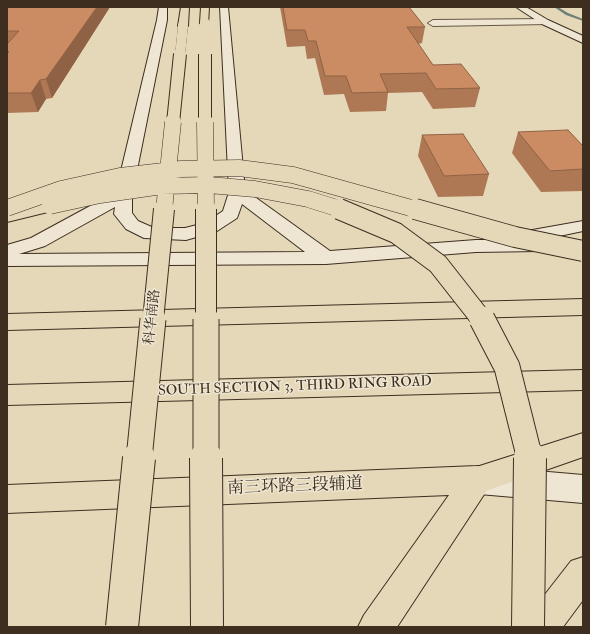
<!DOCTYPE html>
<meta charset="utf-8">
<style>
body{margin:0}
#map{position:relative;width:590px;height:634px;overflow:hidden;background:#e5d8b9;font-family:"IM FELL Double Pica",serif}
canvas{display:block}
.frame{position:absolute;inset:0;border:8px solid #3d2e20;pointer-events:none}
</style>
<div id="map">
<canvas width="590" height="634"></canvas>
<div class="frame"></div>
</div>
<script>
const ctx = document.querySelector('canvas').getContext('2d');
ctx.lineJoin = 'round';
const poly = rows => new Path2D(rows.map(r => 'M' + r).join(''));
function fillPath(path, color) { ctx.fillStyle = color; ctx.fill(path, 'evenodd'); }
function stroke(path, color, width, dash) { ctx.strokeStyle = color; ctx.lineWidth = width; ctx.lineCap = dash ? 'butt' : 'round'; ctx.setLineDash(dash || []); ctx.stroke(path); }
function label(font, color, halo, rows, align = 'center') {
  ctx.font = font + ' "IM FELL Double Pica","Noto Serif SC",serif'; ctx.lineWidth = 3; ctx.setLineDash([]); ctx.textBaseline = 'middle'; ctx.strokeStyle = halo; ctx.fillStyle = color; for (const [text, x, y, turn = 0] of rows) {
    ctx.save(); ctx.translate(x, y); ctx.rotate((+turn || 0) * Math.PI / 180); ctx.textAlign = isNaN(turn) ? turn : align; if (halo) ctx.strokeText(text, 0, 0); ctx.fillText(text, 0, 0); ctx.restore();
  }
}
fillPath(poly([
 [554,7,558,7,568,13,583,19,583,21,566,15,554,7]
]), '#728177');
const street = poly([
 [545,19,550,22,548,24,433,26,428,23,433,20,545,19]
]);
const secondary = poly([
 [159,7,167,7,167,20,132,195,132,213,138,221,154,228,185,228,205,223,223,211,229,192,220,7,228,7,245,190,330,251,476,240,509,240,508,238,510,234,583,221,583,231,540,240,545,241,547,245,545,249,538,251,476,252,326,264,7,266,7,245,31,238,116,192,157,20,159,7],
 [242,204,305,252,19,254,45,246,115,207,114,214,126,229,144,238,186,240,217,231,237,218,242,204],
 [516,7,526,7,548,20,583,36,583,43,542,24,516,7],
 [479,466,583,475,583,503,479,494,469,490,465,480,469,470,479,466]
]);
const primary = poly([
 [477,466,487,470,491,480,487,490,397,627,358,627,364,615,449,495,7,513,7,485,477,466]
]);
const highway = poly([
 [181,7,189,7,188,26,183,29,178,26,181,7],
 [201,7,209,7,208,25,202,25,200,23,201,7],
 [50,201,56,202,59,206,56,210,7,222,7,212,50,201],
 [583,299,583,315,7,330,7,314,583,299],
 [583,370,583,390,7,405,7,385,583,370],
 [583,433,583,457,477,494,467,490,463,480,467,470,583,433],
 [583,557,583,600,563,627,523,627,529,615,571,561,583,557]
]);
stroke(street, '#675846', 2);
stroke(secondary, '#3d2e20', 2);
stroke(primary, '#3d2e20', 2);
stroke(highway, '#3d2e20', 2);
fillPath(street, '#eee6d2');
fillPath(secondary, '#eee6d2');
fillPath(primary, '#e5d8b9');
fillPath(highway, '#e5d8b9');
const highwayBridgeFar5 = poly([
 [205,23,205,55],
 [180,55,183,26]
]);
const highwayBridgeFar4 = poly([
 [205,54,205,123],
 [173,123,180,54]
]);
const highwayBridgeFar3 = poly([
 [205,122,206,210],
 [50,206,100,195,162,186,209,185,255,189,308,199,343,210],
 [7,208,61,189,120,176,181,169,239,168,293,175,418,210],
 [164,210,173,122]
]);
const highwayBridgeFar2 = poly([
 [206,209,206,320],
 [339,209,396,233,438,264,482,320],
 [415,209,515,237,583,251],
 [153,320,164,209]
]);
const highwayBridgeFar1 = poly([
 [206,319,206,459],
 [482,319,507,367,530,459],
 [139,459,153,319]
]);
const highwayBridge = poly([
 [206,458,207,627],
 [122,627,139,458],
 [528,627,530,458]
]);
stroke(highwayBridgeFar5, '#3d2e20', 10, []);
stroke(highwayBridgeFar4, '#3d2e20', 14, []);
stroke(highwayBridgeFar3, '#3d2e20', 17, []);
stroke(highwayBridgeFar2, '#3d2e20', 22, []);
stroke(highwayBridgeFar1, '#3d2e20', 27, []);
stroke(highwayBridge, '#3d2e20', 34, []);
stroke(highwayBridgeFar5, '#e5d8b9', 10);
stroke(highwayBridgeFar4, '#e5d8b9', 12);
stroke(highwayBridgeFar3, '#e5d8b9', 16);
stroke(highwayBridgeFar2, '#e5d8b9', 20);
stroke(highwayBridgeFar1, '#e5d8b9', 25);
stroke(highwayBridge, '#e5d8b9', 32);
fillPath(poly([
 [7,7,110,7,52,98,46,99,38,112,7,113],
 [280,7,409,7,425,27,422,43,418,44,433,65,480,88,475,107,433,109,422,92,388,93,386,111,350,112,344,94,324,95,315,58,307,59,305,46,287,47],
 [518,132,583,146,583,191,541,192,512,153],
 [422,135,489,174,483,196,438,197,418,156]
]), '#af7855');
fillPath(poly([
 [97,7,110,7,52,98,46,79],
 [40,80,46,99,38,112,31,93]
]), '#8f6245');
const building = poly([
 [7,7,97,7,46,79,40,80,31,93,7,93,7,54,9,52,7,52,7,44,19,31,7,31,7,7],
 [283,7,409,7,425,27,407,27,433,65,461,64,480,88,436,89,426,73,380,74,388,92,352,93,346,76,325,76,316,41,308,41,305,30,287,30,283,7],
 [568,130,583,146,583,169,550,171,518,132,568,130],
 [463,134,489,174,444,176,422,135,463,134]
]);
fillPath(building, '#cc8c63');
stroke(building, '#8f6245', 1);
label('14px', '#3d2e20', '#eee6d2', [
 ["科华南路",153,317,-84],
 ["SOUTH SECTION 3, THIRD RING ROAD",295,387,-2]
]);
label('17px', '#3d2e20', '#eee6d2', [
 ["南三环路三段辅道",295,487,-2]
]);
</script>
